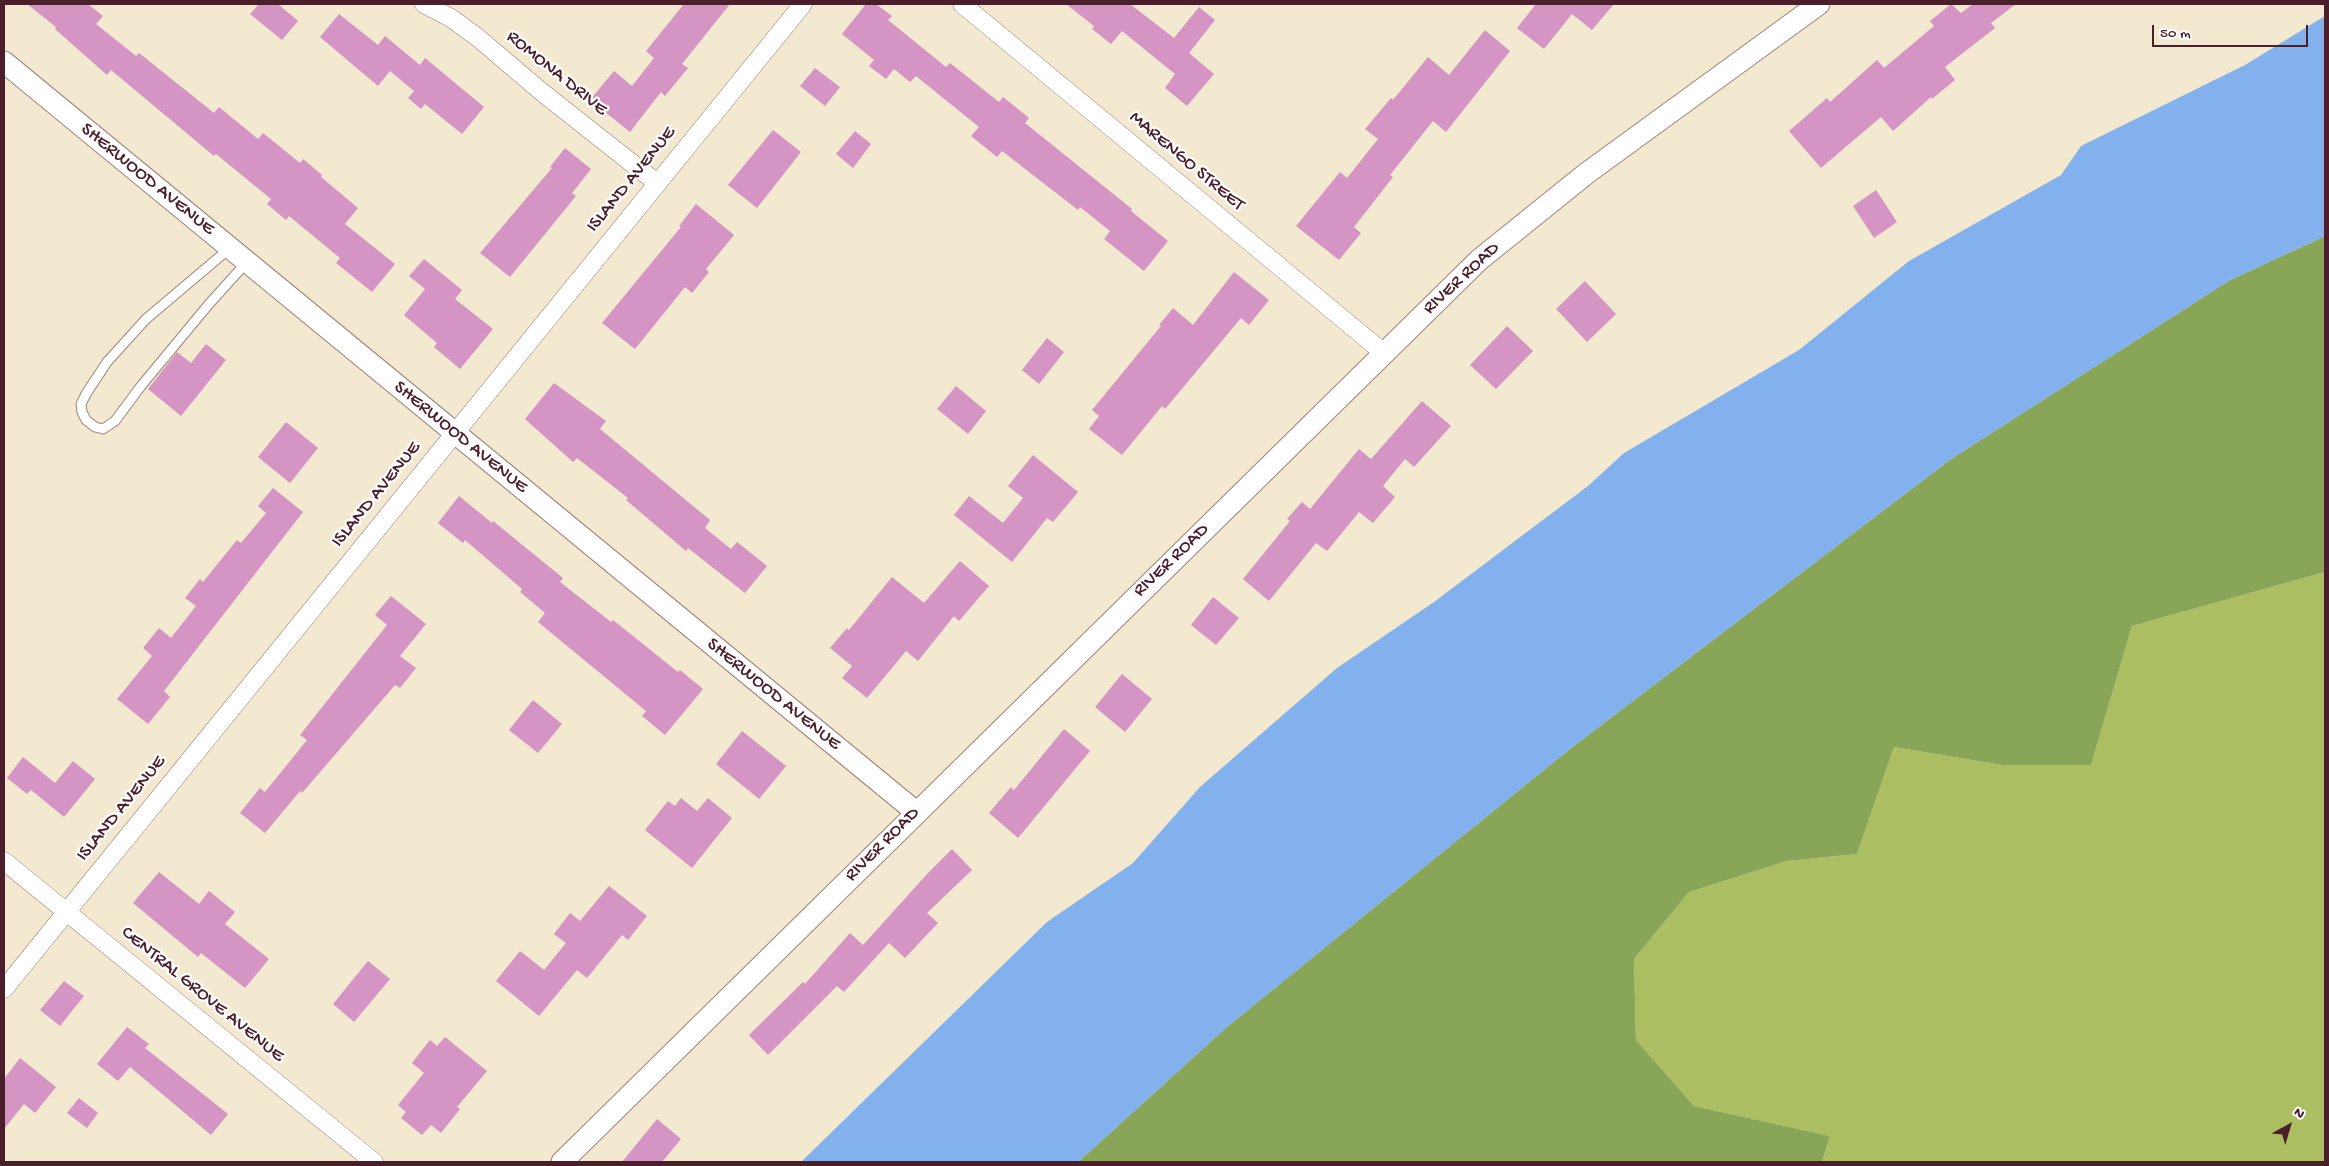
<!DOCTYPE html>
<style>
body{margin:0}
#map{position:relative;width:2329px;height:1166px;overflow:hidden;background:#f3e8d0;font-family:"Gochi Hand",sans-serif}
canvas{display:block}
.frame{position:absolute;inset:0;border:5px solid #4a1f2b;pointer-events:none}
.north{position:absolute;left:2264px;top:1101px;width:50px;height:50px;-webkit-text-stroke:4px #fff;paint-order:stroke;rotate:39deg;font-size:14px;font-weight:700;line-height:20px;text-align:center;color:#4a1f2b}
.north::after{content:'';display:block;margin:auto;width:18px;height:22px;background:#4a1f2b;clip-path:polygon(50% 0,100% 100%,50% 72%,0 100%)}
.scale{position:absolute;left:2152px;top:25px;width:156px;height:22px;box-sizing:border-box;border:2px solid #4a1f2b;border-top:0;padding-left:6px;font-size:15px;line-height:18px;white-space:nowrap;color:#4a1f2b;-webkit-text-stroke:4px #fff;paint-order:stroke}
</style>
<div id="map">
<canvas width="2329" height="1166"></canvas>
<div class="frame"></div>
<div class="north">N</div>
<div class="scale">50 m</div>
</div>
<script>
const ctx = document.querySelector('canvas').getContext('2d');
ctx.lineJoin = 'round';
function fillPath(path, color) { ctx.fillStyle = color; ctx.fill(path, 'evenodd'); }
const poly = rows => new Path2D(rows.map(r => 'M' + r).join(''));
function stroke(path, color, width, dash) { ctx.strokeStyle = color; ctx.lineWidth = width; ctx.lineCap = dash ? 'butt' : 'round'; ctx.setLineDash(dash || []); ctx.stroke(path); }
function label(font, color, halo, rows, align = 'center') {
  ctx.font = font + ' "Gochi Hand",sans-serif'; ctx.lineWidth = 4.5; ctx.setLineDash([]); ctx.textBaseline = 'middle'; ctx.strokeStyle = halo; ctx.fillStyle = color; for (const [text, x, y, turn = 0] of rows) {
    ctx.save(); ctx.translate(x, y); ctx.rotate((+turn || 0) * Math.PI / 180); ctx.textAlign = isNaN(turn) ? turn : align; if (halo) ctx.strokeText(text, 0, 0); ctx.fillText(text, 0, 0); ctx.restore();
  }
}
fillPath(poly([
 [2325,572,2325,1162,1822,1162,1830,1136,1694,1106,1636,1040,1634,959,1689,892,1787,861,1857,854,1894,747,2002,765,2091,765,2132,626]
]), '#abbe62');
fillPath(poly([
 [2325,236,2325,572,2132,626,2091,765,2002,765,1894,747,1857,854,1787,861,1689,892,1634,959,1636,1040,1694,1106,1830,1136,1822,1162,1078,1162,1228,1026,1571,748,1951,459,2230,280]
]), '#88a558');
fillPath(poly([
 [2325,16,2325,236,2230,280,1951,459,1571,748,1228,1026,1078,1162,801,1162,1047,922,1133,863,1200,787,1337,668,1434,602,1588,486,1624,453,1799,350,1909,261,2061,175,2081,146,2245,65]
]), '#82b1ed');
fillPath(poly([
 [27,4,88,4,103,16,96,24,136,56,139,53,214,113,219,107,258,139,263,133,300,163,303,159,322,175,321,177,358,208,345,224,395,264,372,292,336,263,340,258,289,216,286,220,267,204,271,199,216,154,214,156,111,70,107,75,55,29,56,27],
 [259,4,278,4,298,21,282,40,250,14],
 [684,4,730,4,682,64,688,68,665,96,661,92,630,132,590,100,614,71,632,86,654,58,646,51],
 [866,4,876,4,892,16,888,20,946,67,950,63,999,102,1003,97,1029,118,1025,123,1132,209,1131,211,1168,241,1144,271,1104,239,1110,231,1080,207,1078,210,1002,151,997,157,971,136,979,127,916,76,910,82,894,69,886,79,869,66,874,60,842,34],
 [1066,4,1130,4,1174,38,1199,7,1215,20,1189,53,1214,74,1187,106,1165,88,1175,74,1122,31,1111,44,1092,29,1094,26],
 [1536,4,1614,4,1592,30,1572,14,1544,49,1517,28],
 [1951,4,1961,13,1973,4,2016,4,1991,23,1995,28,1945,67,1955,80,1932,99,1931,97,1893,131,1881,117,1821,168,1789,131,1827,98,1830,102,1877,60,1884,68,1934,26,1930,21],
 [339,14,378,45,385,36,420,65,425,58,484,107,462,134,425,104,421,109,408,98,414,91,390,71,378,86,320,37],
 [1485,30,1510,51,1446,132,1433,121,1390,175,1393,177,1354,227,1361,233,1339,260,1296,226,1340,172,1347,178,1378,139,1365,129,1391,98,1393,100,1428,57,1449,75],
 [815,68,840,87,825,106,800,86],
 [773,130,801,152,757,208,728,185],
 [855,131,871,144,853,168,836,154],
 [565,148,591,169,572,193,576,196,510,277,480,253,552,168,550,167],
 [1876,190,1897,222,1874,238,1853,206],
 [696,204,734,235,706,269,709,272,692,293,685,287,635,349,602,323,681,227,679,226],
 [424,259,462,290,455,299,493,329,460,369,434,347,437,343,404,315,425,289,409,276],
 [1234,272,1269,300,1249,325,1241,318,1165,409,1162,406,1122,455,1089,429,1099,416,1092,410,1161,326,1159,325,1173,308,1193,325],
 [1585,281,1616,314,1587,342,1556,309],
 [1507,326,1533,351,1496,389,1470,365],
 [1047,338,1064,352,1039,384,1022,370],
 [206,344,226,360,181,416,148,389,177,352,191,363],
 [554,383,606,421,600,429,710,520,705,528,731,549,737,542,767,566,745,593,688,548,686,551,626,500,628,498,577,458,573,462,525,419],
 [956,386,986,411,968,434,937,409],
 [1422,401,1451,426,1414,467,1405,459,1383,486,1395,497,1373,523,1359,512,1327,551,1316,543,1269,601,1243,579,1290,521,1287,519,1302,502,1310,509,1359,449,1371,459],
 [286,422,318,448,290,483,258,457],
 [1033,455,1078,492,1053,522,1047,518,1012,562,954,515,969,496,1003,523,1023,498,1008,486],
 [273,488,303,512,164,691,170,697,148,724,117,699,152,656,143,648,159,628,171,638,196,606,185,598,200,579,203,582,237,540,241,543,266,513,258,506],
 [459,496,492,523,493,521,563,578,560,582,611,622,613,620,678,672,680,670,703,689,665,735,642,716,646,711,538,622,545,613,520,592,522,589,465,540,463,543,438,523],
 [960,561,989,586,959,621,954,616,918,661,906,651,867,698,842,678,852,666,830,648,847,628,849,630,892,577,924,603],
 [391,596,426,624,400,656,416,668,400,688,395,685,302,793,300,791,265,833,240,813,260,788,265,792,307,740,300,735,387,625,375,615],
 [1213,597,1239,618,1216,645,1191,625],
 [1122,674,1152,699,1125,732,1095,707],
 [533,700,562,724,538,753,509,730],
 [1064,729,1090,751,1018,838,989,813,1011,787,1014,790],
 [742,731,786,766,759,799,716,764],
 [23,757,55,783,73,761,95,779,64,817,31,790,27,794,7,778],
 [681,798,697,811,708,798,732,818,692,868,645,830,668,801,675,806],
 [952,849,972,870,927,913,938,923,905,958,889,943,844,992,837,986,768,1055,749,1035,803,982,805,984,850,933,863,945,928,873],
 [159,872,199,904,209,891,235,912,225,924,269,959,245,988,201,953,198,957,133,903],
 [609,886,647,916,628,940,622,935,587,978,577,970,539,1016,496,981,520,951,544,970,566,943,554,934,570,913,580,921],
 [368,961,390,979,354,1022,333,1004],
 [64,981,84,996,60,1026,40,1010],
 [127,1027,149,1044,145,1048,228,1114,211,1135,130,1067,118,1081,97,1064],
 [445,1037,487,1071,457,1107,460,1109,441,1133,431,1125,422,1135,401,1118,406,1112,398,1105,424,1073,412,1063,430,1040,437,1046],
 [20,1058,56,1087,35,1113,24,1104,4,1129,4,1079],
 [79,1098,98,1113,87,1128,67,1113],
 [657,1119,681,1139,662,1162,622,1162]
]), '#d495c5');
const service = poly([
 [230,248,146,319,107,362,86,394,81,404,82,412,86,420,95,427,103,429,115,421,141,386,209,304,247,262]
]);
const minor = poly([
 [424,4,451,18,477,37,543,93,657,183],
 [962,4,1384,353],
 [4,861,374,1162],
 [4,989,803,4]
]);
const tertiary = poly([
 [4,62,916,812],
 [562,1162,1479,260,1587,173,1819,4]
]);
stroke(service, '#9e847e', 11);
stroke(minor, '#9e847e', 19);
stroke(tertiary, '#9e847e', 23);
stroke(service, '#fff', 9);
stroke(minor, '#fff', 18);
stroke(tertiary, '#fff', 21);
label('19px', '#4a1f2b', '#fff', [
 ["ROMONA DRIVE",556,74,39],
 ["MARENGO STREET",1186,162,40],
 ["SHERWOOD AVENUE",147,180,39],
 ["ISLAND AVENUE",632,180,-51],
 ["RIVER ROAD",1462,279,-43],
 ["SHERWOOD AVENUE",460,438,39],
 ["ISLAND AVENUE",377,495,-51],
 ["RIVER ROAD",1172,561,-44],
 ["SHERWOOD AVENUE",773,695,39],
 ["ISLAND AVENUE",122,809,-51],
 ["RIVER ROAD",883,845,-45],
 ["CENTRAL GROVE AVENUE",202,995,39]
]);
</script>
